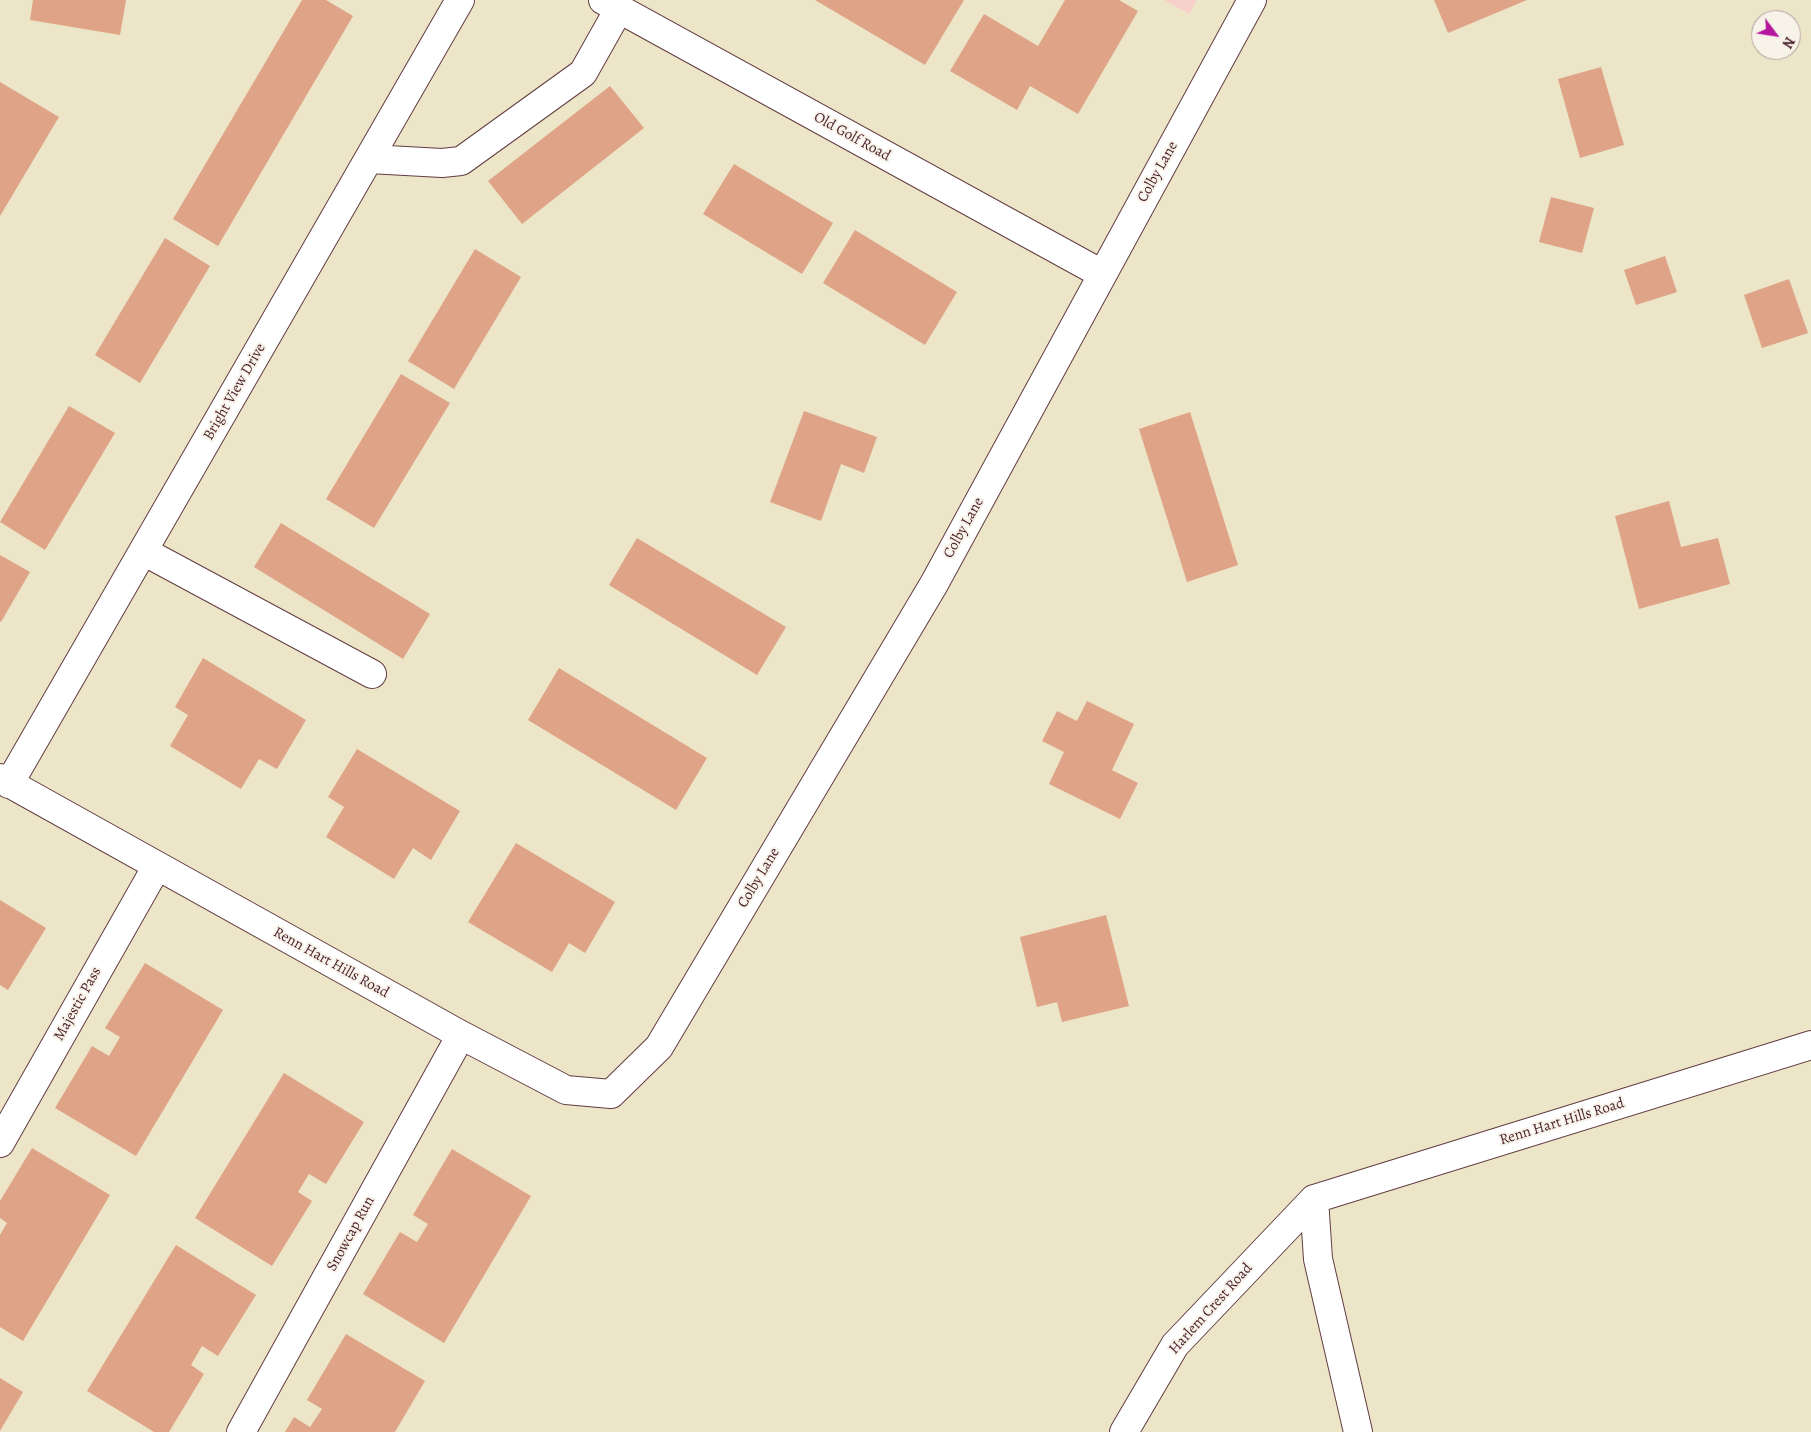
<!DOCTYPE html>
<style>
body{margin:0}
#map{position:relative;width:1811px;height:1432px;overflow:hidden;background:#ece5c7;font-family:Alegreya,serif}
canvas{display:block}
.north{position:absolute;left:1751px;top:10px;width:50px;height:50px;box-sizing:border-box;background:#f7f3e8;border:1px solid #b29e9c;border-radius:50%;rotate:121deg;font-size:14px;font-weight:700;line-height:20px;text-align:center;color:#4a1f2b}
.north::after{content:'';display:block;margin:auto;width:18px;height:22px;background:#b5179e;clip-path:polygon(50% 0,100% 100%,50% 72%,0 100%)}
</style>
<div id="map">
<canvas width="1811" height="1432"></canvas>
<div class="north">N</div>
</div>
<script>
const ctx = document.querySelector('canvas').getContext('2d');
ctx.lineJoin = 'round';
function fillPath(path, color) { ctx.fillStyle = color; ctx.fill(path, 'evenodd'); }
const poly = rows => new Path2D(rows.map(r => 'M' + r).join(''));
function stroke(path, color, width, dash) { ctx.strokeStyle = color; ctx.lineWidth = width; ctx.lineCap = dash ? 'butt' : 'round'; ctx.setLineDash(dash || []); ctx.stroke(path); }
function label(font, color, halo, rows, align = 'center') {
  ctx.font = font + ' Alegreya,serif'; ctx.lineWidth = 4; ctx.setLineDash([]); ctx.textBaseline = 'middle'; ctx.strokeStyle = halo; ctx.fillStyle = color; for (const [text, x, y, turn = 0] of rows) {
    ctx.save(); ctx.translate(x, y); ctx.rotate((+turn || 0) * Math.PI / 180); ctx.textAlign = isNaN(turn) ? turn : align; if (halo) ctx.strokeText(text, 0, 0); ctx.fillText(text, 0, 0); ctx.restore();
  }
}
fillPath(poly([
 [1164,0,1197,0,1189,14]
]), '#f7d0cb');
fillPath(poly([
 [33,0,126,0,120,35,30,20],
 [302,0,326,0,353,16,218,246,173,219],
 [815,0,964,0,925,65],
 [1065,0,1119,0,1138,11,1078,114,1030,86,1017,110,950,71,984,14,1038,46],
 [1434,0,1527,0,1448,33],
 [1601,67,1624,145,1580,158,1558,79],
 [0,82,59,117,0,216],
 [610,86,644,128,522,224,488,181],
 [734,164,833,223,802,274,703,214],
 [1551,197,1594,208,1582,253,1539,242],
 [855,230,957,292,925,345,823,283],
 [165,238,210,266,140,383,95,355],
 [475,249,521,277,454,389,408,361],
 [1665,256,1677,292,1636,305,1624,270],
 [1789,279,1808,333,1762,348,1744,295],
 [401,374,450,403,374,528,326,499],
 [69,406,115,433,45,550,0,522],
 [804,411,877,437,864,473,841,464,821,521,770,502],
 [1190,412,1238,565,1187,582,1139,429],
 [1669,501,1681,547,1718,538,1730,584,1639,609,1615,516],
 [281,523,430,614,403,659,254,567],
 [637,538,786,627,757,675,609,585],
 [0,555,30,572,1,622,0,621],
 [203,658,306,720,277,769,259,759,241,789,170,746,188,715,175,707],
 [559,668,707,758,676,810,528,720],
 [1087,701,1134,724,1112,770,1138,783,1120,819,1049,784,1064,752,1042,741,1057,711,1077,721],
 [357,749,460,811,431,860,413,848,394,879,326,837,344,807,328,797],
 [516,843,615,902,585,953,569,943,552,972,468,922],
 [0,900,46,928,8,990,0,985],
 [1106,915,1129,1006,1062,1022,1057,1002,1037,1007,1020,937],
 [145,963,223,1010,136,1156,55,1108,92,1046,109,1056,120,1037,105,1028],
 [284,1073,364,1122,326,1184,309,1174,298,1192,312,1201,272,1266,195,1218],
 [32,1148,110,1195,23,1341,0,1327,0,1235,7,1223,0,1218,0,1201],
 [452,1149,531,1196,444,1343,363,1294,400,1232,417,1242,428,1224,413,1215],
 [176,1245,256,1295,218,1356,202,1346,191,1365,204,1374,169,1432,154,1432,87,1391],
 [346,1334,425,1381,395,1432,285,1432,294,1417,310,1427,322,1409,307,1400],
 [0,1378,23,1392,0,1431]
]), '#dfa487');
const minor = poly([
 [603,0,1102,274],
 [369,159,442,163,461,161,583,73,619,9],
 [143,551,372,674],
 [0,778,461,1035,566,1090,611,1094,659,1047,934,584,1252,0],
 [9,784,460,0],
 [0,1143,157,866],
 [1314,1199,1318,1259,1358,1432],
 [241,1432,461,1035],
 [1124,1432,1175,1345,1314,1199,1811,1045]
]);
stroke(minor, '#623d42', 30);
stroke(minor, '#fff', 28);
label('15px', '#4a1f2b', '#f7f3e8', [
 ["Old Golf Road",852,137,29],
 ["Colby Lane",1158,172,-61],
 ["Bright View Drive",235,392,-60],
 ["Colby Lane",964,528,-61],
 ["Colby Lane",759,878,-59],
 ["Renn Hart Hills Road",331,963,29],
 ["Majestic Pass",78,1004,-61],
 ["Renn Hart Hills Road",1562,1122,-17],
 ["Snowcap Run",351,1234,-61],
 ["Harlem Crest Road",1211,1309,-48]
]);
</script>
